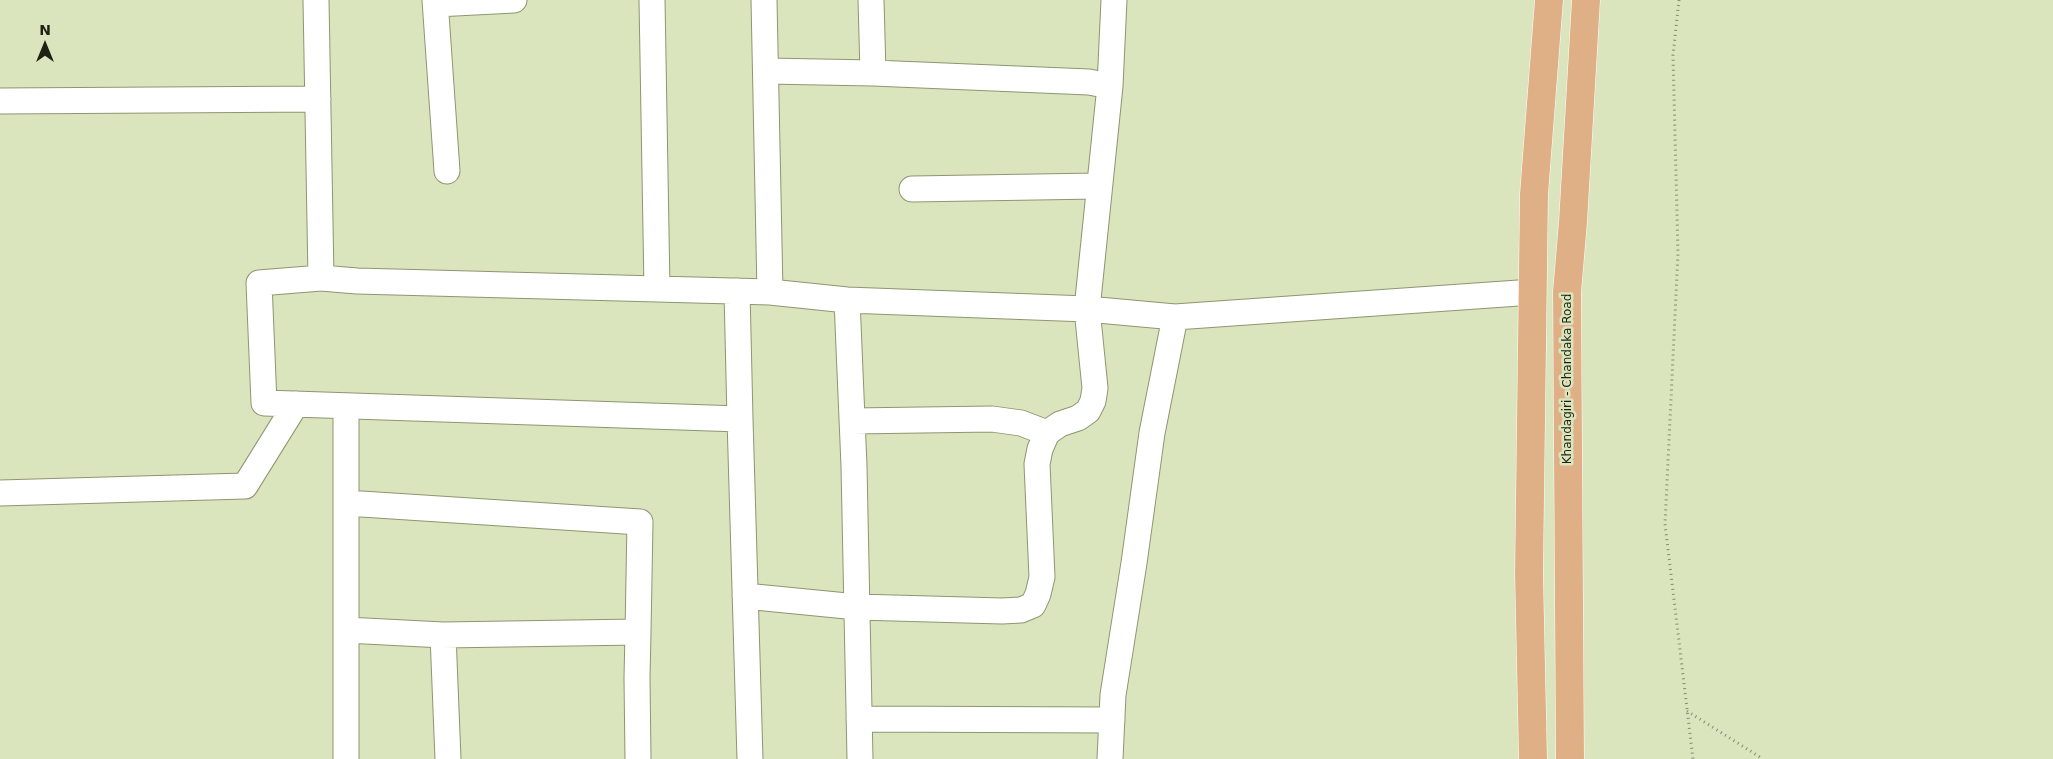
<!DOCTYPE html>
<style>
body{margin:0}
#map{position:relative;width:2053px;height:759px;overflow:hidden;background:#dae4bd;font-family:"DejaVu Sans",sans-serif}
canvas{display:block}
.north{position:absolute;left:20px;top:20px;width:50px;height:50px;-webkit-text-stroke:4px #dae4bd;paint-order:stroke;rotate:0deg;font-size:14px;font-weight:700;line-height:20px;text-align:center;color:#1e2213}
.north::after{content:'';display:block;margin:auto;width:18px;height:22px;background:#1e2213;clip-path:polygon(50% 0,100% 100%,50% 72%,0 100%)}
</style>
<div id="map">
<canvas width="2053" height="759"></canvas>
<div class="north">N</div>
</div>
<script>
const ctx = document.querySelector('canvas').getContext('2d');
ctx.lineJoin = 'round';
const poly = rows => new Path2D(rows.map(r => 'M' + r).join(''));
function stroke(path, color, width, dash) { ctx.strokeStyle = color; ctx.lineWidth = width; ctx.lineCap = dash ? 'butt' : 'round'; ctx.setLineDash(dash || []); ctx.stroke(path); }
function label(font, color, halo, rows, align = 'center') {
  ctx.font = font + ' "DejaVu Sans",sans-serif'; ctx.lineWidth = 5; ctx.setLineDash([]); ctx.textBaseline = 'middle'; ctx.strokeStyle = halo; ctx.fillStyle = color; for (const [text, x, y, turn = 0] of rows) {
    ctx.save(); ctx.translate(x, y); ctx.rotate((+turn || 0) * Math.PI / 180); ctx.textAlign = isNaN(turn) ? turn : align; if (halo) ctx.strokeText(text, 0, 0); ctx.fillText(text, 0, 0); ctx.restore();
  }
}
const street = poly([
 [316,0,321,278],
 [435,0,447,171],
 [652,0,657,289],
 [764,0,770,292],
 [871,0,873,73],
 [436,4,514,0],
 [1110,86,1114,0],
 [0,101,318,99],
 [912,189,1098,186],
 [737,291,740,419],
 [847,300,854,466,860,759],
 [852,421,992,419,1021,423,1047,433],
 [0,493,245,486,296,404],
 [346,503,640,522,638,632,443,635,346,630],
 [745,596,857,607,1002,611,1021,610,1033,605,1038,594,1042,577,1037,464,1040,449,1047,433,1060,424,1078,418,1088,411,1093,401,1095,388,1087,309,1110,86,1089,82,873,73,767,71],
 [638,632,637,678,638,759],
 [443,635,448,759],
 [859,719,1112,720],
 [346,759,346,406],
 [750,759,740,419,264,403,259,283,321,278,357,281,770,292,847,300,1087,309,1175,317],
 [1110,759,1113,695,1134,563,1152,433,1175,317,1533,292]
]);
const primary = poly([
 [1533,759,1529,573,1534,194,1549,0],
 [1570,759,1567,292,1573,222,1586,0]
]);
stroke(street, '#8d9671', 27);
stroke(primary, '#fff', 29);
stroke(poly([
 [1679,0,1673,55,1678,253,1665,524,1693,759],
 [1687,711,1763,759]
]), '#848b6f', 3, [1, 4]);
stroke(street, '#fff', 25);
stroke(primary, '#dfb085', 28);
label('12px', '#1e2213', '#dae4bd', [
 ["Khandagiri - Chandaka Road",1568,379,-90]
]);
</script>
